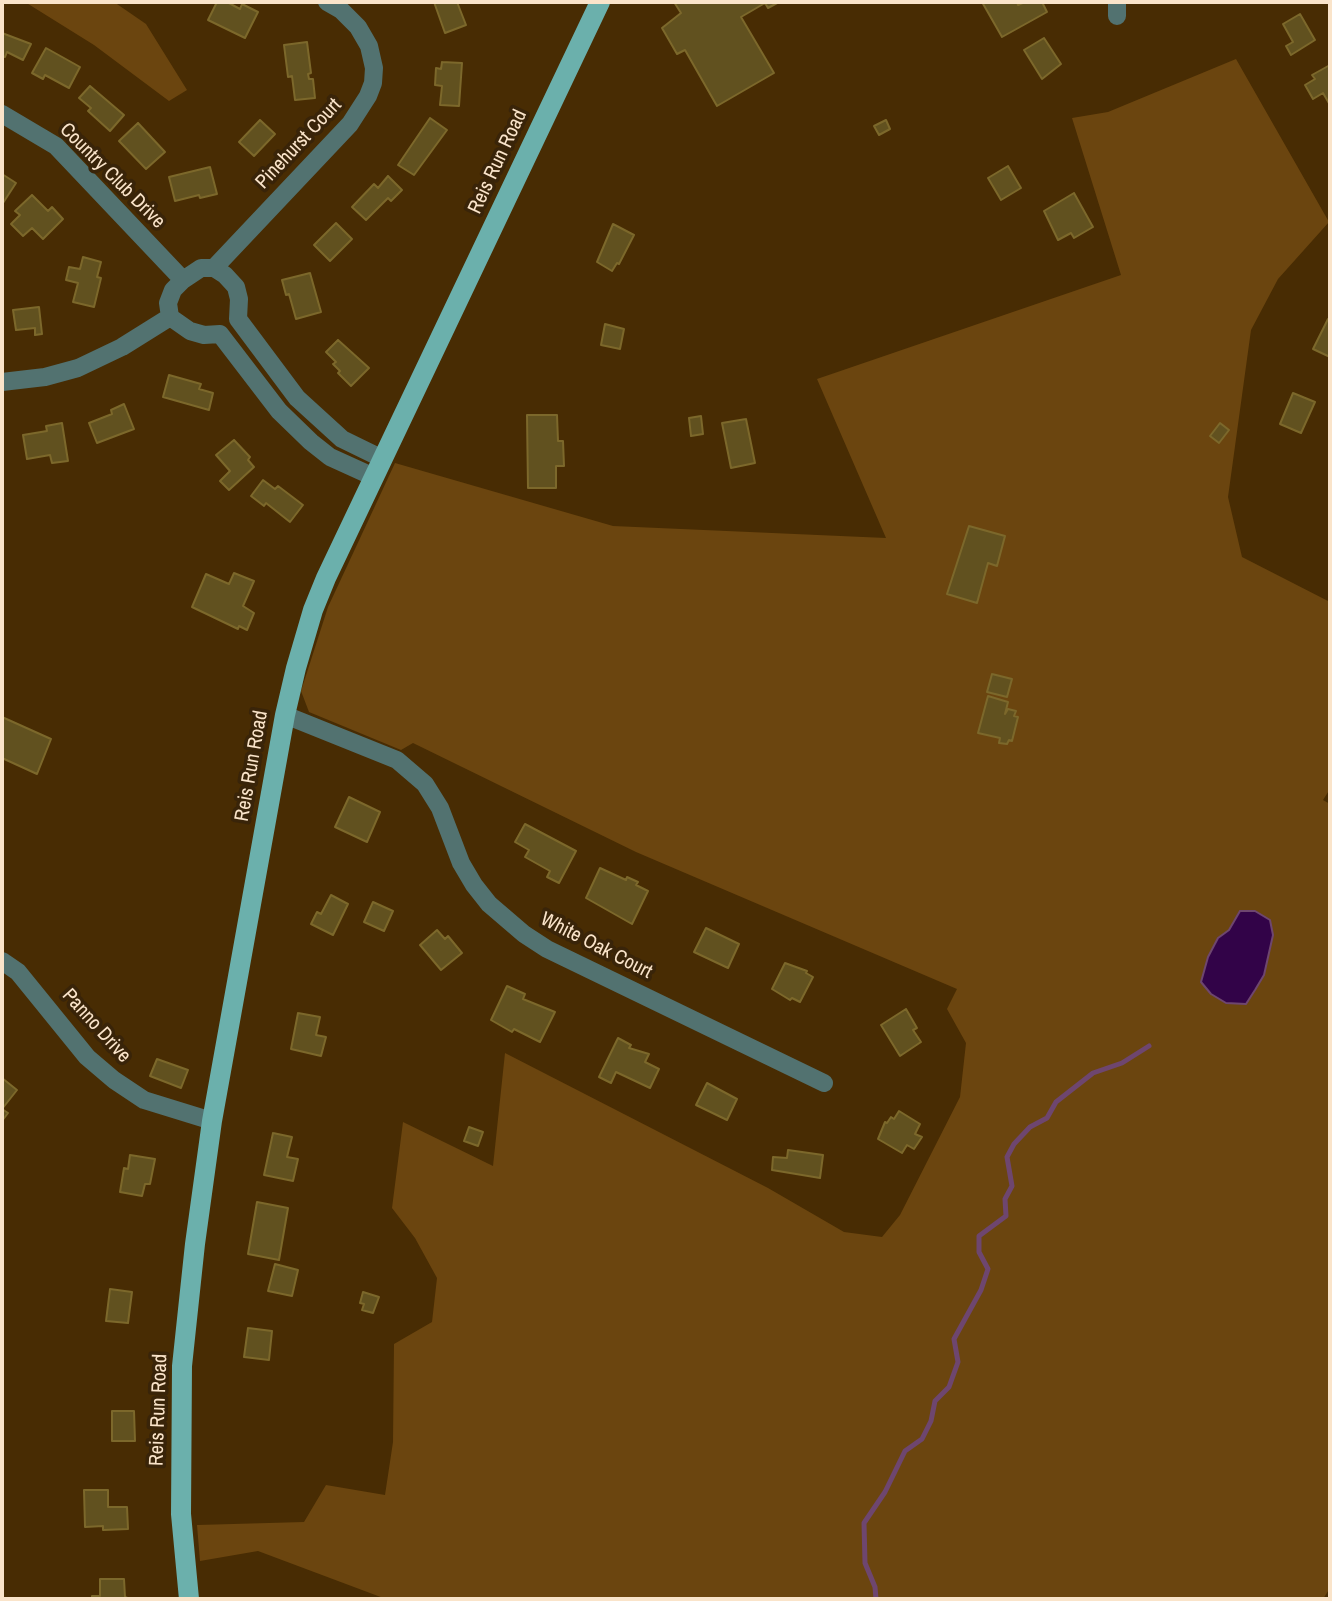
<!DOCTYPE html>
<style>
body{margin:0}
#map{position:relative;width:1332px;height:1601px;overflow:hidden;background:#482c03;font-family:"Archivo Narrow",sans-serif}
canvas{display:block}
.frame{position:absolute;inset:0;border:4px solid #fae4ca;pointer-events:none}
</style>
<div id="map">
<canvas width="1332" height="1601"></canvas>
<div class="frame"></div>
</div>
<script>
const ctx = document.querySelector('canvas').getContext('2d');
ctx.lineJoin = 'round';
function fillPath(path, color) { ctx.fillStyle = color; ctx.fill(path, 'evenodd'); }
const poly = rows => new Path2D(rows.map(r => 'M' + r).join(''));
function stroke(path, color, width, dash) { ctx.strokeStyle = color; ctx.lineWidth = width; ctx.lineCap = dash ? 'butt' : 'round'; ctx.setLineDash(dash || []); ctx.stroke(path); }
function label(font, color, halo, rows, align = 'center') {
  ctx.font = font + ' "Archivo Narrow",sans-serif'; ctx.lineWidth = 7; ctx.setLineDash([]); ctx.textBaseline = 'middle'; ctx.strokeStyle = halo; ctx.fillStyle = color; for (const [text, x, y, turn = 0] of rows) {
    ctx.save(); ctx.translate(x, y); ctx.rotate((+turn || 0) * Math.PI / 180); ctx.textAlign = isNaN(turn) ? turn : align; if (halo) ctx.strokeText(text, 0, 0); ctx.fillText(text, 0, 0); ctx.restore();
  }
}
fillPath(poly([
 [25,2,114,2,146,24,187,90,169,101,94,45],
 [1236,59,1329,222,1278,279,1251,330,1228,497,1242,557,1330,602,1330,789,1323,800,1330,804,1330,1588,1323,1599,386,1599,258,1551,200,1561,197,1525,304,1522,326,1485,385,1495,393,1442,394,1344,432,1322,437,1278,415,1238,392,1208,403,1122,493,1166,505,1053,768,1188,844,1232,882,1237,900,1215,960,1097,966,1043,947,1009,957,989,636,852,413,743,401,750,309,712,301,691,328,607,395,463,613,526,886,538,817,379,1121,275,1072,118,1108,112]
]), '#6b450f');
const water = poly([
 [1240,911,1255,911,1270,920,1273,935,1264,975,1255,990,1246,1004,1226,1003,1211,994,1201,982,1208,957,1218,938,1229,930,1240,911]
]);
fillPath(water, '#320348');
stroke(water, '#6e466f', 2);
stroke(poly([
 [876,1599,875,1587,865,1563,864,1523,885,1492,905,1451,922,1439,931,1421,935,1401,949,1387,958,1362,954,1339,981,1290,988,1269,979,1252,979,1236,1006,1216,1005,1199,1012,1186,1007,1157,1014,1144,1030,1127,1047,1118,1056,1102,1093,1073,1122,1063,1149,1046]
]), '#6e466f', 5);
const building = poly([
 [217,2,227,2,240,9,242,4,258,12,245,38,208,20,217,2],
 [434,2,457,2,466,25,445,33,434,2],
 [674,2,779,2,768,8,765,3,741,17,774,73,717,106,685,50,677,54,662,28,681,13,674,2],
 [982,2,1017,2,1018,5,1025,2,1042,2,1047,12,1002,37,982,2],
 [1300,14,1315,40,1291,55,1286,46,1293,42,1283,24,1300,14],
 [2,33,31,44,23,60,7,52,5,57,2,56,2,33],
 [1044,38,1061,64,1042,79,1024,50,1044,38],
 [307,42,311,73,308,74,309,79,313,79,315,98,295,100,292,76,288,77,284,45,307,42],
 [46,48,80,67,69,88,45,75,43,79,32,73,46,48],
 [442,62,462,63,459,106,440,105,442,86,435,85,436,68,441,69,442,62],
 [1330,65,1330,105,1323,93,1313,99,1305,85,1315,79,1312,75,1330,65],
 [90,86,124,115,110,131,88,111,91,108,79,98,90,86],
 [430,118,447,130,414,175,398,165,430,118],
 [260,120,275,134,254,156,239,142,260,120],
 [886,120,890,129,879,135,874,126,886,120],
 [138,123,165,152,146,169,119,141,138,123],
 [1008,166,1021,188,1001,200,988,178,1008,166],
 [210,167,217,194,200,198,199,195,175,201,169,177,210,167],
 [2,174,16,183,3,203,2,203,2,174],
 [388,176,402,190,391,201,388,198,366,220,352,207,374,184,378,188,388,176],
 [1074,193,1093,227,1074,238,1071,233,1058,240,1044,211,1074,193],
 [32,195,48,211,52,207,63,219,43,239,32,228,23,236,11,224,20,215,15,211,32,195],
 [336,223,352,239,330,261,314,245,336,223],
 [613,224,634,235,619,264,617,263,612,271,597,262,613,224],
 [83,257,101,262,97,277,101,278,94,307,73,302,78,283,66,280,69,267,80,269,83,257],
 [310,273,321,312,296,319,289,294,286,295,282,280,310,273],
 [39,307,42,334,35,335,35,328,16,330,13,310,39,307],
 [1328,319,1330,320,1330,357,1313,349,1328,319],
 [605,324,624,329,620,349,601,345,605,324],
 [338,340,369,368,351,386,338,373,340,371,333,364,336,362,326,352,338,340],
 [169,375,201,384,199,389,213,393,209,410,163,397,169,375],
 [1293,393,1315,402,1301,433,1280,424,1293,393],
 [124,404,134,429,97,443,89,423,112,414,111,410,124,404],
 [527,415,557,415,558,441,563,441,564,466,556,466,556,488,528,488,527,415],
 [701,416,703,434,691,436,689,418,701,416],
 [746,419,755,463,731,468,722,423,746,419],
 [62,423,68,461,52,463,50,455,27,459,23,435,47,431,46,426,62,423],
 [1220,423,1229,430,1219,443,1210,436,1220,423],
 [234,440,250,457,248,460,254,467,229,490,220,481,230,471,216,455,234,440],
 [263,480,275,489,278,486,303,505,290,522,266,503,264,506,251,496,263,480],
 [969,526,1005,536,997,566,988,563,977,603,947,594,969,526],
 [234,573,254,581,243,606,254,613,247,630,239,626,238,629,192,607,206,574,229,584,234,573],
 [992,674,1012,679,1007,697,987,692,992,674],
 [988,696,1008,702,1005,714,1008,709,1016,711,1014,716,1018,717,1012,741,1009,740,1007,744,999,743,1000,738,978,733,988,696],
 [2,717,51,739,37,774,2,758,2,717],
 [349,797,380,812,367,842,335,827,349,797],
 [525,824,576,851,559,883,547,877,550,871,525,857,529,850,515,842,525,824],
 [600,868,626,880,627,877,638,882,636,885,648,891,632,924,586,898,600,868],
 [331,895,348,904,333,935,311,924,317,912,321,914,331,895],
 [373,902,393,911,384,931,364,922,373,902],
 [706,928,739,944,728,968,694,952,706,928],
 [437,930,445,939,448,936,462,953,441,970,420,945,437,930],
 [785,963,807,971,806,973,813,977,800,1002,792,998,790,1000,772,989,785,963],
 [507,986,525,994,523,999,555,1012,540,1042,514,1029,512,1032,491,1020,507,986],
 [906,1009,917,1028,913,1030,921,1042,900,1056,881,1025,906,1009],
 [298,1013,320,1017,316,1035,326,1037,321,1056,291,1049,298,1013],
 [618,1038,631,1045,629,1048,649,1054,645,1062,659,1069,650,1088,616,1072,611,1083,599,1077,618,1038],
 [157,1059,188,1070,181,1088,150,1076,157,1059],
 [2,1078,17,1090,2,1109,8,1113,2,1121,2,1078],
 [707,1083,737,1099,727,1120,696,1105,707,1083],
 [899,1111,920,1124,915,1134,922,1137,914,1149,907,1145,902,1153,878,1139,885,1122,887,1123,891,1117,894,1119,899,1111],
 [469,1127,483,1132,478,1146,464,1141,469,1127],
 [273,1133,292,1137,287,1157,298,1159,293,1181,264,1175,273,1133],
 [788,1150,823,1155,820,1178,772,1170,773,1157,787,1158,788,1150],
 [130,1155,155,1159,150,1184,145,1184,142,1196,120,1192,124,1168,128,1169,130,1155],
 [257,1202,288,1208,279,1260,248,1254,257,1202],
 [275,1264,298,1270,292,1296,268,1291,275,1264],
 [110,1289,132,1292,128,1323,106,1321,110,1289],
 [363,1292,379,1297,373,1313,362,1310,364,1304,360,1303,363,1292],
 [248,1328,272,1331,269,1360,244,1357,248,1328],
 [112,1411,134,1411,135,1441,112,1441,112,1411],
 [84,1490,108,1490,108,1507,127,1507,128,1529,103,1530,103,1526,85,1527,84,1490],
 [100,1579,124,1579,125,1597,130,1599,92,1599,92,1596,100,1596,100,1579]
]);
fillPath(building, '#61511f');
stroke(building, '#7c682b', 2);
stroke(poly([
 [1117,2,1117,16],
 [2,114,56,146,183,280,201,268,214,268,225,275,236,287,239,299,238,319,297,398,342,439,383,459],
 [214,268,350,124,368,96,373,83,374,68,369,46,358,27,341,10,327,2],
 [183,280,173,290,168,303,170,317,190,331,204,335,220,334,279,411,311,442,330,457,374,477],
 [2,382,45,377,78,368,122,347,170,317],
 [285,715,397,760,425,784,440,808,461,863,474,885,489,904,524,934,547,949,824,1083],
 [2,961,18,972,87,1057,114,1080,144,1100,212,1121]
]), '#527270', 18);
stroke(poly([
 [189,1599,181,1514,182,1366,195,1244,212,1121,285,715,296,668,313,610,326,578,600,2]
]), '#6bb0ac', 20);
label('20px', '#fae4ca', '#392409', [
 ["Pinehurst Court",299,144,-47],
 ["Reis Run Road",498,162,-65],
 ["Country Club Drive",112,176,45],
 ["Reis Run Road",252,766,-80],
 ["White Oak Court",596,946,27],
 ["Panno Drive",96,1026,48],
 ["Reis Run Road",159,1410,-88]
]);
</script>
